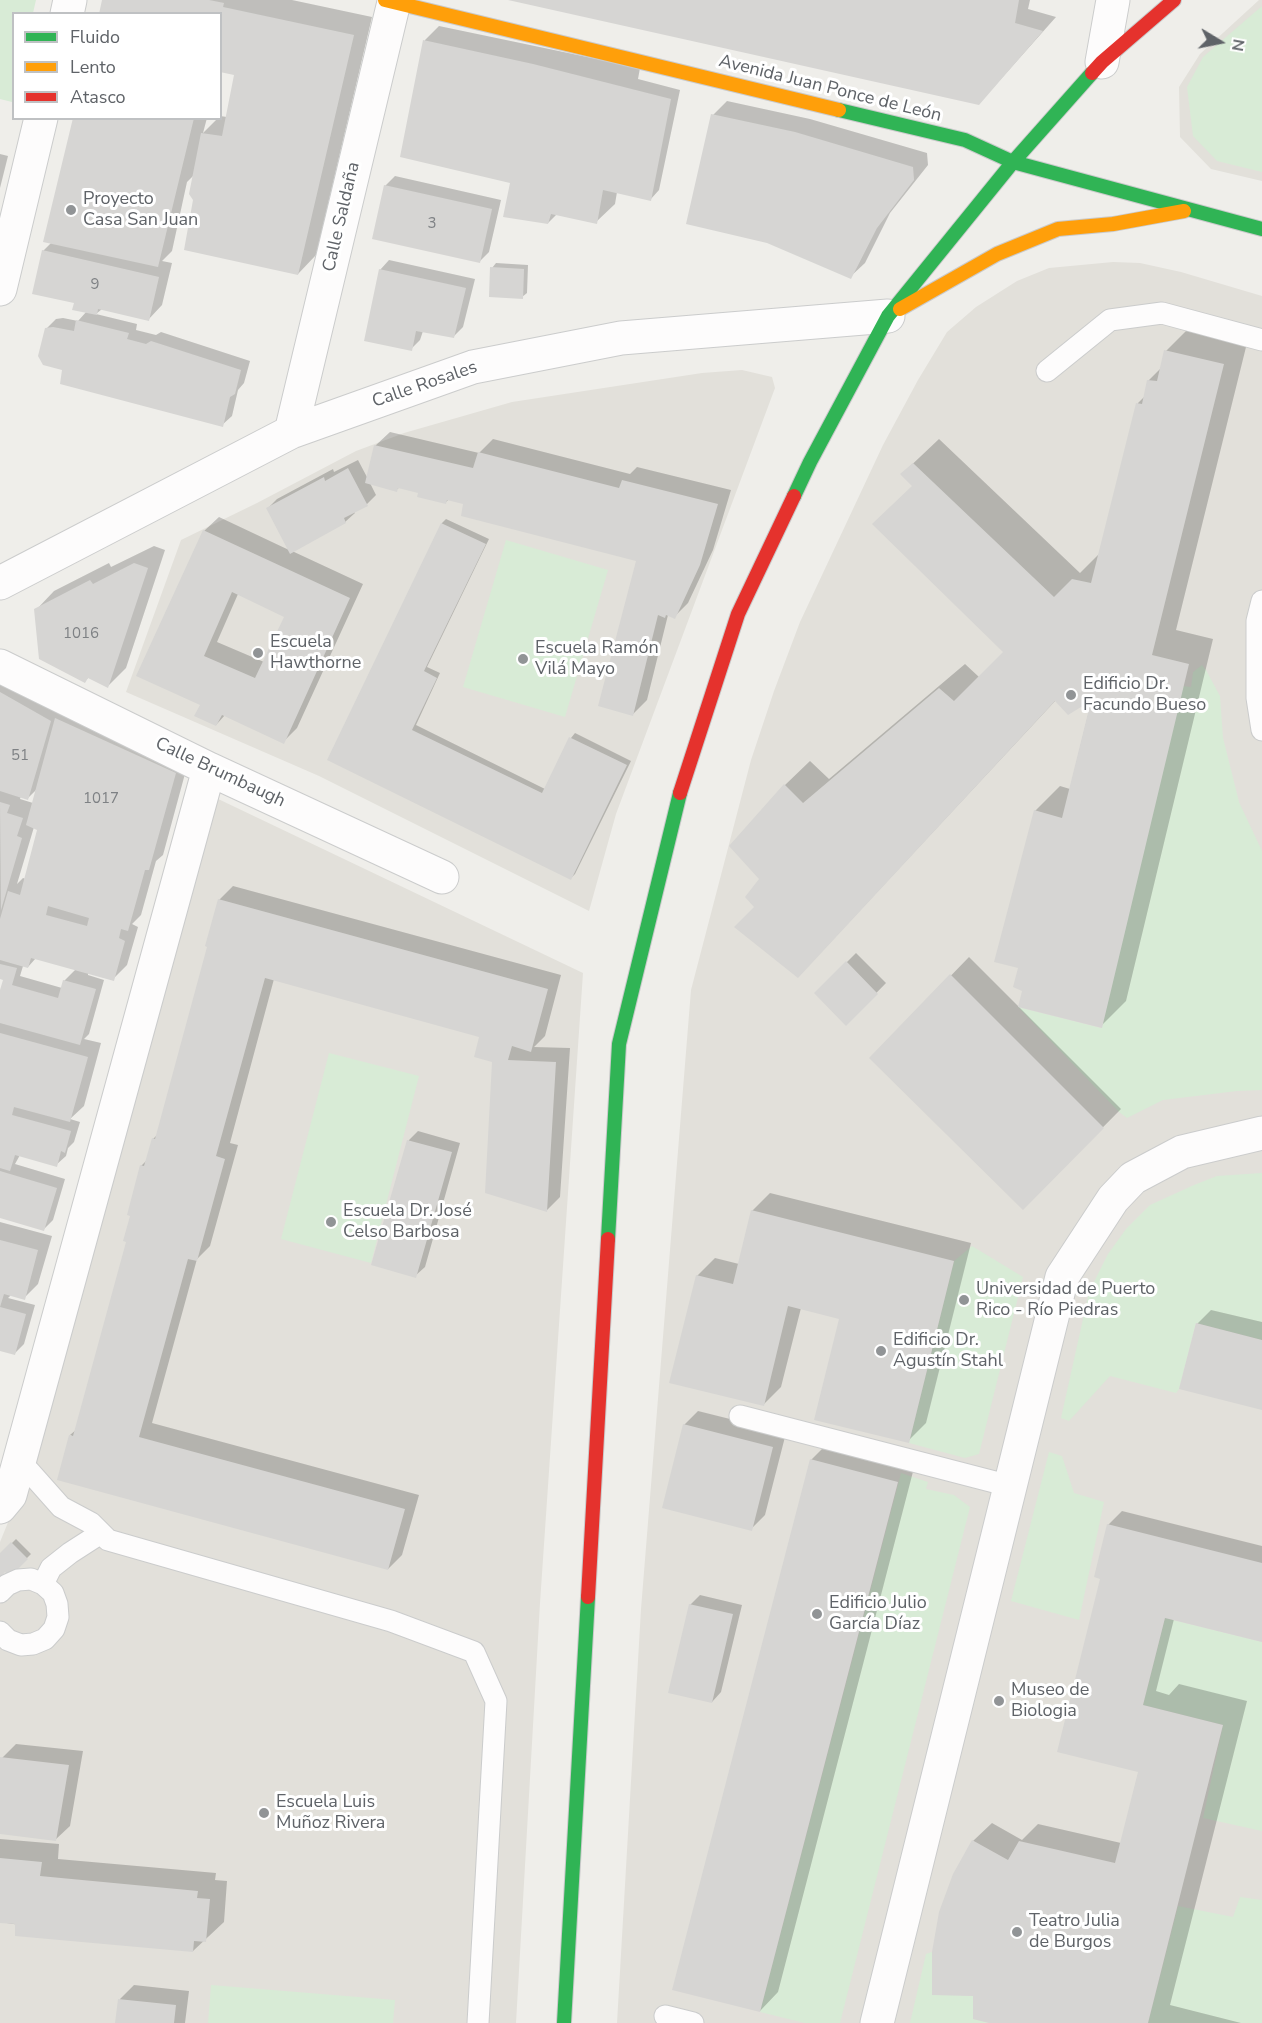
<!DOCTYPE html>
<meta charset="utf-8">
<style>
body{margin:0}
#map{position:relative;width:1262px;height:2023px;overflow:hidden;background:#efeeea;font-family:"Nunito Sans",sans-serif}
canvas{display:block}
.legend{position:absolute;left:12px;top:12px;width:210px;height:108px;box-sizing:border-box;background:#fff;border:2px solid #bfc1c3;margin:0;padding:8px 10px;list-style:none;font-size:18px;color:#5f6368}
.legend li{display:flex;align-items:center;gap:12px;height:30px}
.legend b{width:30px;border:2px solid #bfc1c3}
.north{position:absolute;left:1190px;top:12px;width:60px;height:60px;-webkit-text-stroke:4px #fff;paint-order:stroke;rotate:100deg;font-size:16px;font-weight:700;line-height:24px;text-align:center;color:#5f6368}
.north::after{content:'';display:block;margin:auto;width:21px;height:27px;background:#5f6368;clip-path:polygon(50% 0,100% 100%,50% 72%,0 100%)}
</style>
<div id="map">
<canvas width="1262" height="2023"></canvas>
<ul class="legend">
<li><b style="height:8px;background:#30b455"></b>Fluido</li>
<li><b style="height:8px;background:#ff9f0a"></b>Lento</li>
<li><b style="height:8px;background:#e5322d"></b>Atasco</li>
</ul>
<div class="north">N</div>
</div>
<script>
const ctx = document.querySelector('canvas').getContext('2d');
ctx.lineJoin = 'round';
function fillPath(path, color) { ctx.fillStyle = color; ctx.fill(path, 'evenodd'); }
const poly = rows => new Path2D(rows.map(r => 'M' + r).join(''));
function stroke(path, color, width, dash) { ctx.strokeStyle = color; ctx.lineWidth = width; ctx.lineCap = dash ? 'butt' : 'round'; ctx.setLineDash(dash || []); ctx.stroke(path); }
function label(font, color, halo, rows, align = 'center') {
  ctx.font = font + ' "Nunito Sans",sans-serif'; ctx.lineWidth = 6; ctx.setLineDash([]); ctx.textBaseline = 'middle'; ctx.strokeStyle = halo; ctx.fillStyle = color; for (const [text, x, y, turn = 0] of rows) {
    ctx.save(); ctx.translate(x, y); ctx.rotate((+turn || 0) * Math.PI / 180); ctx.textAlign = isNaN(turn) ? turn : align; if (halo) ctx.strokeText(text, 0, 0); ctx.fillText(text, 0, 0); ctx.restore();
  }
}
fillPath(poly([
 [1259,0,1262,0,1262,181,1211,169,1180,137,1179,87,1200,54],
 [1113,262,1140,263,1181,272,1262,296,1262,2023,617,2023,641,1609,691,990,751,760,774,691,800,622,883,445,918,380,947,332,976,307,1017,281,1049,268],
 [742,370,772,377,775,388,616,814,589,911,319,776,126,692,181,540,257,503,356,451,404,433,512,402,702,373],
 [214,797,583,973,540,1603,516,2023,0,2023,0,1542,29,1471]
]), '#e2e0da');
fillPath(poly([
 [0,0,36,0,33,13,14,14,14,95,12,102,0,99],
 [1262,6,1262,172,1217,161,1193,136,1187,87,1203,57],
 [506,540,608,570,565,717,463,687],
 [1202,665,1206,670,1220,696,1223,738,1239,802,1262,851,1262,1090,1237,1091,1163,1100,1127,1118,1119,1112,1018,1007,1101,1028,1183,686,1191,687,1193,672],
 [329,1053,419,1076,371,1263,281,1239],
 [1262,1173,1262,1340,1196,1323,1179,1389,1176,1393,1110,1376,1069,1421,1061,1418,1089,1292,1108,1254,1126,1229,1150,1205,1194,1185,1217,1176],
 [972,1246,1023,1277,979,1454,965,1458,909,1443,954,1261],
 [1049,1452,1062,1456,1074,1493,1104,1502,1079,1620,1011,1601],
 [901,1473,928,1482,926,1489,954,1495,970,1507,840,2023,805,2023,760,2012],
 [1165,1618,1262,1642,1262,1831,1203,1818,1223,1725,1143,1705],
 [1240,1897,1262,1900,1262,2023,1148,2023,1178,1906,1233,1917],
 [932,1952,932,1994,973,1996,974,2019,989,2023,910,2023,926,1954],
 [211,1985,395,2000,393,2023,208,2023]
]), '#d8ebd6');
fillPath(poly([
 [104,0,292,0,372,17,316,255,298,274,194,200,194,175,187,182,172,251,162,261,172,263,162,305,148,320,102,309,96,314,137,324,136,330,156,335,161,332,250,361,244,383,238,390,232,416,222,425,64,369,46,329,56,319,63,318,78,321,87,311,76,302,43,251,52,242,75,118,207,118,203,133,218,118,220,118,220,116,227,117,235,74,220,70,220,14],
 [512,0,1030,0,1028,9,1056,17,992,89],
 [439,26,640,68,638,79,680,90,659,190,650,200,617,192,615,204,596,222,557,214,548,223,512,181,401,156,425,40],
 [727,101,810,119,927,153,928,165,890,213,865,263,850,277,713,115],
 [0,154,8,156,0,188],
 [395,176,501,200,489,252,479,262,385,186],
 [389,260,475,279,463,327,454,336,423,331,420,340,411,349,380,270],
 [496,263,528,265,527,293,522,297,492,268],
 [1191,326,1248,339,1176,630,1213,639,1126,1001,1101,1026,1023,990,1020,967,1035,811,1060,786,1070,789,1090,707,1056,700,822,951,757,907,761,879,785,785,810,761,829,779,965,664,979,677,1005,652,914,485,902,474,939,439,1080,573,1099,554,1138,403,1145,396,1148,381,1162,367,1166,351],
 [390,432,479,453,493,439,630,474,637,467,731,490,713,550,688,603,674,617,668,615,647,700,633,714,638,560,465,503,449,499,445,503,420,492,400,487,396,490,370,483,376,495,367,504,354,511,355,513,345,522,292,551,363,584,297,728,283,742,225,715,216,725,202,704,204,531,219,517,289,550,268,508,277,499,333,469,334,472,358,460,368,479,375,446],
 [238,594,286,616,264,662,217,642],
 [446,519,489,539,427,667,440,673,416,725,545,789,571,738,575,733,631,761,575,874,571,878,329,759,442,523],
 [154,546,165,550,126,668,108,686,89,677,85,681,36,610,54,591,109,563,111,567],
 [0,664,189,759,163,855,156,861,141,915,132,924,138,927,127,965,113,979,88,973,88,975,104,980,89,1034,84,1039,101,1043,84,1106,70,1119,80,1122,74,1142,68,1148,66,1156,56,1165,20,1155,15,1164,65,1179,53,1220,44,1229,0,1217,0,996,5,979,0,977],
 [37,789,33,803,20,799,21,796,28,798],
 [34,827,39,829,26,879,23,878,17,884],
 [36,958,76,969,64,981,62,988,20,976,23,966,28,967],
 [233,886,561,975,545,1036,534,1047,570,1048,560,1197,546,1211,494,1061,481,1036,274,979,230,1143,238,1145,210,1246,197,1259,152,1423,419,1495,402,1555,388,1569,70,1435,77,1429,128,1241,141,1166,147,1160,153,1139,158,1134,209,946,219,900],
 [856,953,886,983,846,1024,816,993],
 [969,957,1121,1109,1023,1208,871,1058],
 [418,1131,460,1143,425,1267,415,1276,373,1264,409,1140],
 [770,1193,971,1243,926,1423,908,1441,841,1318,801,1308,781,1387,763,1405,697,1276,715,1258,739,1264,752,1211],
 [0,1222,52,1236,38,1284,24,1298,11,1295,8,1298,35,1305,24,1344,14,1354,0,1349],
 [1211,1310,1262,1322,1262,1409,1197,1324],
 [698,1411,786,1433,765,1515,751,1529,684,1425],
 [829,1442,915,1464,778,1992,760,2011,811,1460],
 [1122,1511,1262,1546,1262,1641,1174,1619,1156,1691,1169,1695,1179,1684,1247,1701,1170,2005,1241,2023,995,2023,973,1841,992,1823,1022,1840,1038,1824,1121,1843,1139,1771,1102,1578,1108,1525],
 [16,1539,31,1554,10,1575,5,1570,0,1575,0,1555],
 [700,1595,742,1605,721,1692,712,1702,690,1605],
 [16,1744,83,1751,70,1826,55,1840,0,1832,2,1758],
 [0,1839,59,1844,58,1859,216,1873,215,1880,227,1881,224,1922,193,1951,0,1922],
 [134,1985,189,1991,185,2023,117,2023,120,1999]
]), '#0003');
fillPath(poly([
 [102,0,209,0,224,3,223,7,354,35,298,275,184,250,193,200,189,194,201,133,222,136,234,75,220,72,222,12,221,14,99,14],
 [508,0,1019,0,1015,23,1043,31,979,105],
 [423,40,533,64,671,99,651,201,603,190,597,224,551,214,548,224,503,217,510,183,400,157],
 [711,114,795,132,913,167,914,180,877,228,851,279,767,243,686,224],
 [73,118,194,118,158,267,43,242],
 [384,185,492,209,480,263,372,239],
 [42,250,159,277,149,321,98,309,97,315,72,310,74,303,32,294],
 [490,267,524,269,523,299,489,297],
 [379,269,466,288,454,338,416,331,412,351,364,341],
 [76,320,129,333,127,339,146,344,151,341,241,370,235,394,230,397,223,427,60,384,62,370,43,365,38,356,45,328,53,327,74,331],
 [1164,350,1224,364,1152,655,1189,664,1102,1028,1018,1007,1022,991,1013,987,1018,968,994,962,1034,810,1062,818,1089,709,1081,707,1068,715,1055,701,798,978,734,927,754,907,745,897,759,879,729,846,784,784,803,803,939,688,954,701,1003,652,872,524,912,486,900,474,913,463,1054,597,1072,579,1091,583,1136,403,1142,404,1147,380,1157,381],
 [374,445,473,468,478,452,619,488,622,480,718,504,700,565,675,619,666,615,665,618,658,615,633,716,598,706,636,561,461,516,463,504,447,500,446,504,417,497,418,493,398,488,397,492,365,483],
 [348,468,368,506,344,518,346,523,290,554,266,508,324,477,325,481],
 [441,523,486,544,424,671,437,678,412,730,542,793,569,737,627,765,571,880,327,760],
 [203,530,350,598,284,744,222,715,216,726,194,716,200,705,136,676],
 [232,592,284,617,255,678,204,656],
 [134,563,148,568,108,688,88,678,85,683,39,659,34,609,90,580,93,584],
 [0,692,51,721,28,800,0,791],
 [55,718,176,773,149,870,145,870,128,931,121,929,119,938,125,941,114,981,31,958,28,968,0,960,0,919,8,891,20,895,37,830,26,825],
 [48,906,89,918,87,926,46,915],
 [0,802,10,805,7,813,23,818,17,836,22,838,1,910],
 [218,899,548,989,531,1052,512,1046,508,1060,556,1062,547,1212,485,1193,492,1062,474,1057,479,1037,265,978,216,1156,225,1159,197,1261,188,1259,139,1437,405,1509,388,1570,57,1480,69,1435,73,1436,126,1242,123,1241,130,1216,127,1215,140,1165,144,1166,152,1138,155,1139,207,947,205,946],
 [846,961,878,994,846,1026,814,993],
 [0,964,17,968,12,985,58,998,63,980,96,989,80,1045,0,1023,0,990,3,980,0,979],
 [950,974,1104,1128,1023,1210,869,1058],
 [0,1033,88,1057,70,1122,14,1107,12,1115,71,1131,65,1153,61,1151,57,1167,15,1155,10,1171,0,1168],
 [407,1140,452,1152,416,1278,371,1265],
 [0,1171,57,1188,44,1231,0,1218],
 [751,1210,954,1261,909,1443,814,1420,839,1319,788,1306,764,1406,669,1383,696,1275,733,1284],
 [0,1240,38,1250,25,1300,4,1294,0,1307,26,1314,15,1355,0,1351],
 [1196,1323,1262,1340,1262,1410,1179,1389],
 [683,1424,773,1447,752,1531,662,1508],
 [810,1459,898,1482,760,2012,672,1990],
 [1107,1524,1262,1563,1262,1642,1165,1618,1143,1705,1223,1725,1148,2023,989,2023,973,2019,973,1996,932,1995,932,1952,939,1912,953,1874,972,1840,1008,1860,1019,1841,1115,1863,1138,1772,1057,1752,1100,1579,1094,1577],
 [11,1542,28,1559,10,1577,5,1572,0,1577,0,1553],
 [689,1604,733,1614,712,1703,668,1693],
 [0,1757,69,1765,56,1841,0,1834],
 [0,1858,42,1862,40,1876,198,1891,197,1898,210,1899,206,1942,194,1941,193,1952,15,1936,15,1924,0,1923],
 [118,1999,176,2005,174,2023,115,2023]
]), '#d6d5d3');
const lane = poly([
 [1047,371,1110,320,1162,313,1262,340],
 [1262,601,1257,621,1257,698,1262,730],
 [740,1416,1010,1486],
 [15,1488,29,1471,61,1507,91,1523,108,1540,391,1621,474,1652,496,1701,478,2023],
 [43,1584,51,1568,70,1553,101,1533],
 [0,1592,7,1585,18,1580,31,1579,43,1584,53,1593,57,1604,58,1617,54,1629,45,1639,33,1644,21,1645,8,1640,0,1632],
 [665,2016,693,2023]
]);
const street = poly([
 [67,14,70,0],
 [1102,62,1113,0],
 [0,289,41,118],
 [291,432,394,2],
 [0,583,291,432,473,367,621,338,888,316],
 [0,666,209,769,442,877],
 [0,1507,10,1495,209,769],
 [877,2023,1062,1277,1113,1199,1133,1178,1182,1152,1262,1133]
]);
const fast = poly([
 [839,110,965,140,1013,162,1262,229],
 [794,496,810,462,888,316,1013,162,1092,73],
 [608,1239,619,1044,680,793],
 [564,2023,588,1597]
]);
const slow = poly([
 [385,0,839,110],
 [900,309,997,254,1058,229,1113,224,1184,211]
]);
const jam = poly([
 [1092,73,1102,62,1174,0],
 [680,793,738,614,794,496],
 [588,1597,608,1239]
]);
stroke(lane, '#cbcccc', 23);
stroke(street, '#cbcccc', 35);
stroke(fast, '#cacacb', 16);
stroke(slow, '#cacacb', 16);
stroke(jam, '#cacacb', 16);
stroke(lane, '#fdfcfc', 21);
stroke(street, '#fdfcfc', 33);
stroke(fast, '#30b455', 14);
stroke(slow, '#ff9f0a', 14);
stroke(jam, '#e5322d', 14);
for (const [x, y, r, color] of [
 [71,210,6,"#919496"],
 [258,653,6,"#919496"],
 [523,659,6,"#919496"],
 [1071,695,6,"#919496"],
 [331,1222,6,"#919496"],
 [964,1300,6,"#919496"],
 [881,1351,6,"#919496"],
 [817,1614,6,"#919496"],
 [999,1701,6,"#919496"],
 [264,1813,6,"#919496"],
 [1017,1932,6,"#919496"]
]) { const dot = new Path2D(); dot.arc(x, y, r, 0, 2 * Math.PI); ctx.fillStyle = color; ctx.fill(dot); stroke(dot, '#fff', 2); }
label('15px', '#7e8184', null, [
 ["3",432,224],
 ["9",95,285],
 ["1016",81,634],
 ["51",20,756],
 ["1017",101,799]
]);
label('18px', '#5f6368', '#fff', [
 ["Avenida Juan Ponce de León",830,89,14],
 ["Calle Saldaña",342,217,-77],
 ["Calle Rosales",425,385,-19],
 ["Calle Brumbaugh",220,773,25]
]);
label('18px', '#5f6368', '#fff', [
 ["Proyecto",83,200],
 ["Casa San Juan",83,221],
 ["Escuela",270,643],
 ["Hawthorne",270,664],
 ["Escuela Ramón",535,649],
 ["Vilá Mayo",535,670],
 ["Edificio Dr.",1083,685],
 ["Facundo Bueso",1083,706],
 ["Escuela Dr. José",343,1212],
 ["Celso Barbosa",343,1233],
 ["Universidad de Puerto",976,1290],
 ["Rico - Río Piedras",976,1311],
 ["Edificio Dr.",893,1341],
 ["Agustín Stahl",893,1362],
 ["Edificio Julio",829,1604],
 ["García Díaz",829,1625],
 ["Museo de",1011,1691],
 ["Biologia",1011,1712],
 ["Escuela Luis",276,1803],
 ["Muñoz Rivera",276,1824],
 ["Teatro Julia",1029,1922],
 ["de Burgos",1029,1943]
], 'left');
</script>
